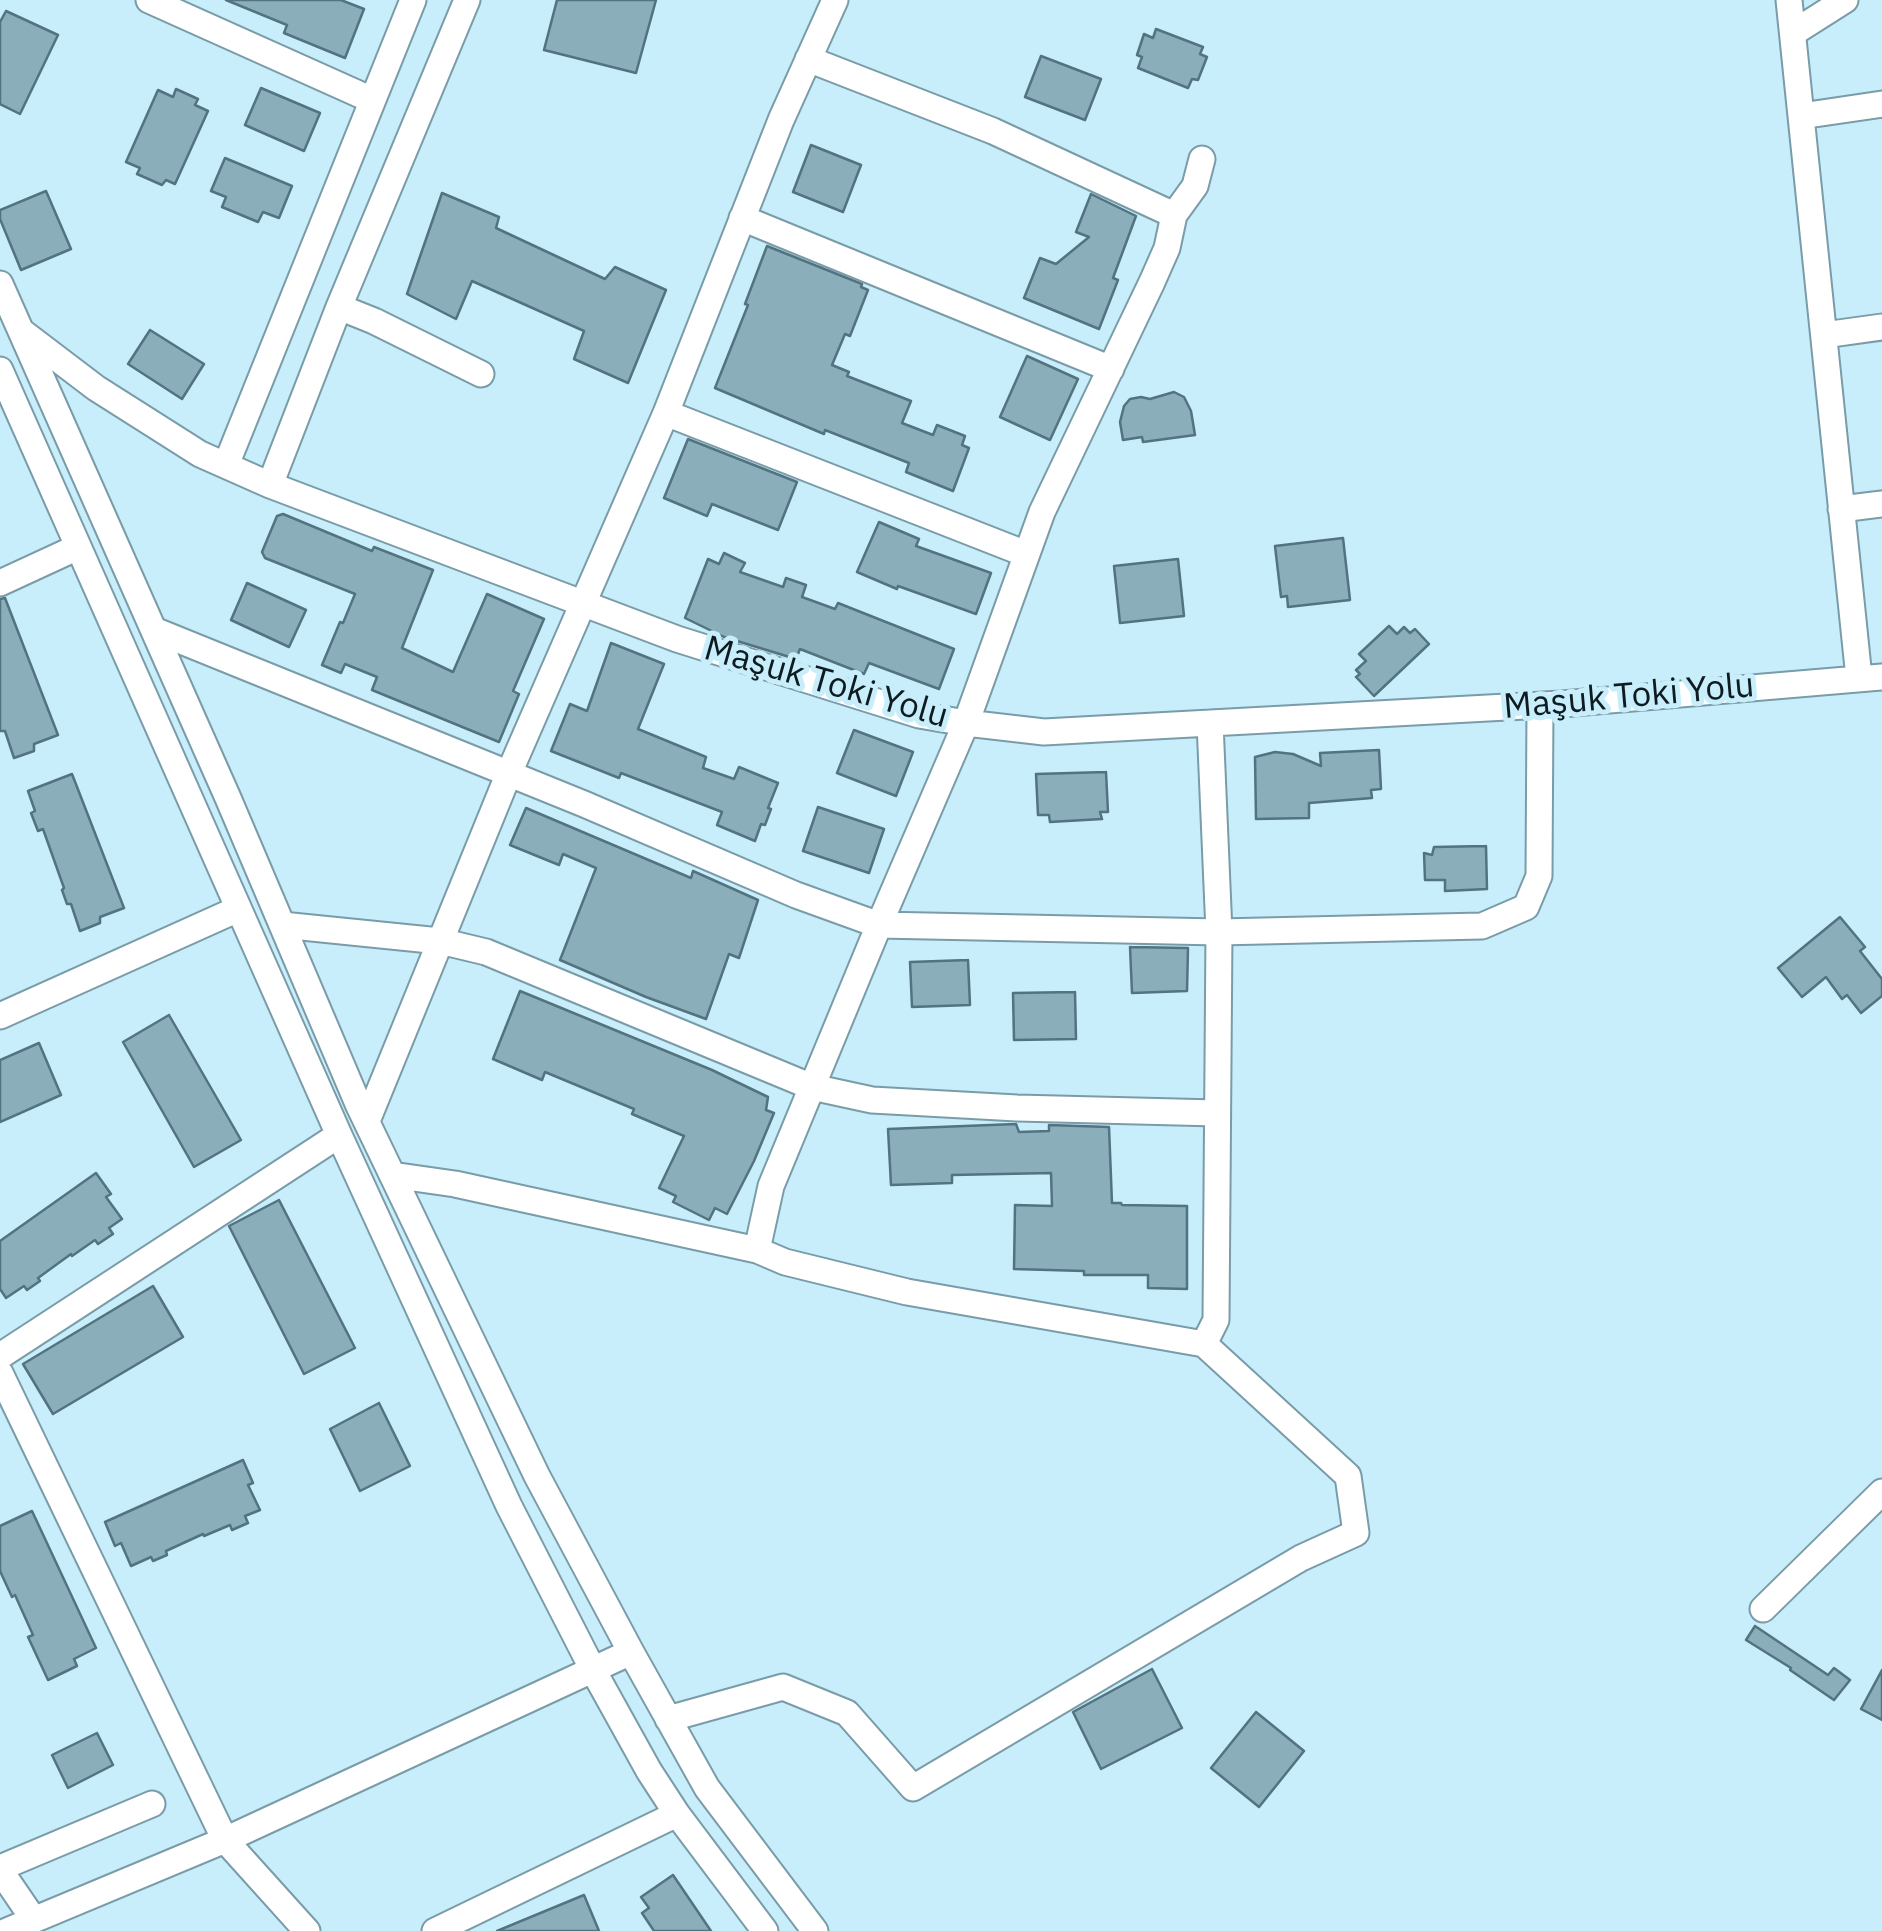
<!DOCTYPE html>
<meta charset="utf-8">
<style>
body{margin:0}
canvas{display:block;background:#c8edfb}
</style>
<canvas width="1882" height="1931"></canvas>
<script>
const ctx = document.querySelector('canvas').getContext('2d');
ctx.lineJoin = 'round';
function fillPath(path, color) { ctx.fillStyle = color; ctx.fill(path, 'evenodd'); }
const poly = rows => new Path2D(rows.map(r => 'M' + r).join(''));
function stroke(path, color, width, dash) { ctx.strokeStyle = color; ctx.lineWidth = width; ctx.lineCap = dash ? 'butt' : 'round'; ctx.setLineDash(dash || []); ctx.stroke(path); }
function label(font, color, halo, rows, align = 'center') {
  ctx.font = font + ' "IBM Plex Sans",sans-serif'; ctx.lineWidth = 10; ctx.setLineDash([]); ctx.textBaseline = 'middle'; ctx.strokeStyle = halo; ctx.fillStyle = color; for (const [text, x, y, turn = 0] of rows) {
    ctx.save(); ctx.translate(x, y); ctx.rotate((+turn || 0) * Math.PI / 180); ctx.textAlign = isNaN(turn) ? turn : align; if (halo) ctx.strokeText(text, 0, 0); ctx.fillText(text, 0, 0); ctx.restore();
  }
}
const building = poly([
 [226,0,341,0,364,9,345,58,284,33,287,25,226,0],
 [557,0,656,0,636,73,544,50,557,0],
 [6,11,58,35,20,114,0,104,0,22,6,11],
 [1156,29,1203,47,1200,54,1207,57,1198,80,1192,79,1188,88,1138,68,1142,57,1137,55,1144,34,1153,38,1156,29],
 [1041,56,1101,79,1085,120,1025,97,1041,56],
 [261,88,320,113,304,151,245,125,261,88],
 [176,89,198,99,195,105,208,111,175,184,166,180,162,185,137,174,140,168,126,162,158,90,173,97,176,89],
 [811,145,861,165,843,212,793,192,811,145],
 [225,158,292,186,279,218,263,212,258,222,222,207,226,197,211,191,225,158],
 [46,191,71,249,21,270,0,219,0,210,46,191],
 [442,193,499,217,496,228,605,279,615,267,666,290,628,383,574,359,584,331,472,281,456,319,407,294,442,193],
 [1091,194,1136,216,1113,278,1118,280,1099,329,1024,298,1040,258,1056,264,1089,237,1076,232,1091,194],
 [767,246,862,284,861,287,868,290,850,336,845,334,832,365,849,372,847,376,911,401,902,423,933,435,937,425,965,436,962,445,969,448,953,491,906,472,909,463,825,430,824,434,715,388,748,305,745,304,767,246],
 [150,330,204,364,182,399,128,364,150,330],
 [1027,356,1078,379,1050,440,1000,417,1027,356],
 [1174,392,1184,397,1191,411,1195,435,1143,442,1142,437,1123,440,1120,422,1124,406,1130,399,1141,397,1150,399,1174,392],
 [688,439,797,482,778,530,712,504,707,516,664,498,688,439],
 [283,514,372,551,374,547,433,570,402,648,453,672,487,594,544,619,513,691,519,694,499,742,372,690,377,677,345,664,341,673,322,665,340,622,343,623,355,594,265,558,262,552,277,516,283,514],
 [879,522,919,539,916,546,991,573,976,614,898,586,897,589,857,572,879,522],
 [1343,538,1350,600,1288,607,1287,596,1281,597,1275,546,1343,538],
 [724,553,745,563,740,572,783,587,786,578,806,585,802,597,835,609,838,603,954,649,939,689,869,663,864,674,800,649,796,659,724,637,685,618,708,559,719,564,724,553],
 [1178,559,1184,616,1120,623,1114,566,1178,559],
 [247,583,306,610,289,647,231,620,247,583],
 [5,598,58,735,34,744,34,751,14,758,5,731,0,731,0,599,5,598],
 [1389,626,1397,634,1404,627,1410,633,1415,629,1429,644,1374,696,1356,677,1360,674,1356,670,1366,661,1359,654,1389,626],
 [611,643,664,664,638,729,706,757,703,768,734,779,739,767,778,783,768,808,771,809,765,825,761,824,755,841,717,825,722,812,621,773,619,778,551,751,570,704,587,711,611,643],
 [854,730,913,752,896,796,837,773,854,730],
 [1379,750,1381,789,1371,790,1372,798,1309,803,1309,818,1256,819,1255,757,1275,752,1293,754,1321,766,1320,753,1379,750],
 [1106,772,1108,812,1100,812,1102,819,1050,822,1049,815,1038,815,1036,774,1106,772],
 [72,774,124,908,100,917,100,923,80,931,71,904,67,904,62,890,64,888,43,829,38,831,31,813,35,811,28,791,72,774],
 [818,807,884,829,869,873,803,851,818,807],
 [526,808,691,878,693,871,758,900,739,958,729,954,706,1019,646,997,560,960,596,868,563,854,559,865,510,845,526,808],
 [1486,846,1487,889,1445,891,1445,880,1425,880,1424,853,1432,855,1434,847,1486,846],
 [1840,917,1865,947,1860,951,1882,979,1882,996,1861,1013,1847,995,1842,999,1826,977,1802,997,1778,968,1840,917],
 [1130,947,1188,948,1187,991,1132,993,1130,947],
 [968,960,970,1005,912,1007,910,962,968,960],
 [520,991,712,1070,768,1097,766,1110,774,1113,754,1161,727,1214,715,1208,709,1220,673,1202,676,1196,659,1188,684,1136,632,1114,634,1109,545,1072,542,1080,493,1059,520,991],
 [1075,992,1076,1039,1014,1040,1013,993,1075,992],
 [169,1015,241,1140,194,1167,123,1042,169,1015],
 [39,1043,61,1095,0,1122,0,1060,39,1043],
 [1016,1124,1019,1132,1049,1131,1049,1125,1109,1127,1112,1203,1121,1203,1122,1205,1187,1206,1187,1289,1148,1288,1148,1275,1084,1275,1084,1271,1014,1269,1015,1205,1052,1206,1051,1173,952,1175,952,1183,891,1185,888,1129,1016,1124],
 [96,1173,111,1194,106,1197,122,1219,109,1228,113,1234,98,1244,95,1240,72,1256,71,1254,38,1278,40,1281,27,1290,24,1286,6,1298,0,1289,0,1241,96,1173],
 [279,1200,355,1348,304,1374,229,1226,279,1200],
 [153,1286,183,1337,53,1414,23,1364,153,1286],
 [379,1403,410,1466,360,1491,330,1429,379,1403],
 [243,1460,253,1483,248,1485,260,1510,245,1516,248,1523,232,1530,230,1525,204,1536,203,1534,166,1551,167,1555,153,1561,151,1557,131,1566,121,1543,115,1546,105,1522,243,1460],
 [32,1511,96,1648,74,1659,77,1666,48,1680,28,1637,33,1635,15,1595,12,1597,0,1571,0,1526,32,1511],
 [1755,1626,1828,1675,1834,1668,1850,1680,1834,1700,1790,1670,1791,1668,1746,1640,1755,1626],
 [1152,1669,1182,1728,1101,1769,1073,1712,1152,1669],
 [1882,1670,1882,1720,1861,1709,1882,1670],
 [1256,1712,1304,1751,1259,1807,1211,1768,1256,1712],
 [97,1733,113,1765,68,1788,52,1755,97,1733],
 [673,1875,711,1931,654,1931,642,1913,649,1908,641,1897,673,1875],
 [584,1895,599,1931,497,1931,584,1895]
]);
fillPath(building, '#8baebb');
stroke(building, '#52737f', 2.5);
const minor = poly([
 [149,0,372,100],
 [1789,0,1859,678],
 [1793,33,1845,0],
 [808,59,993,131,1174,215],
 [1801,116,1882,104],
 [742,218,1111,369],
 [0,284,228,798,359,1106,537,1476,631,1652,707,1788,815,1931],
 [339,307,374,321,481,374],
 [21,331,96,388,200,454,270,485,677,639,919,715,966,723,1044,732,1562,704,1882,677],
 [1824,335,1882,327],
 [0,370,339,1135,509,1506,593,1670,649,1771,677,1814,765,1931],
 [666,413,1026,554],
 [226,465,413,0],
 [270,485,339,307,467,0],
 [1841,509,1882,504],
 [0,583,78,547],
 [154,630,584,804,796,895,879,925,1219,932,1482,926,1526,907,1539,876,1540,706],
 [282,925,440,941,486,952,812,1087,872,1100,1017,1108,1217,1113],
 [0,1016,238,909],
 [367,1121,509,773,666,413,781,120,835,0],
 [392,1175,455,1184,757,1250,785,1262,907,1292,1204,1344,1348,1476,1356,1533,1301,1558,913,1788,847,1713,783,1687,668,1719],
 [757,1250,771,1186,879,925,966,723,1042,512,1152,282,1167,248,1174,215,1195,186,1202,159],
 [1204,1344,1216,1320,1219,932,1210,723],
 [0,1356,339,1135],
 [0,1373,225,1840,307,1931],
 [1763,1609,1882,1492],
 [0,1868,152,1804],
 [0,1874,4,1876,34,1920],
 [7,1931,225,1840,631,1652],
 [435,1931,677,1814]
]);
stroke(minor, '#799ca8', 29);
stroke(minor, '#fff', 25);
label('35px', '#0e1b20', '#c8edfb', [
 ["Maşuk Toki Yolu",826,683,16],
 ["Maşuk Toki Yolu",1629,697,-5]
]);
</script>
